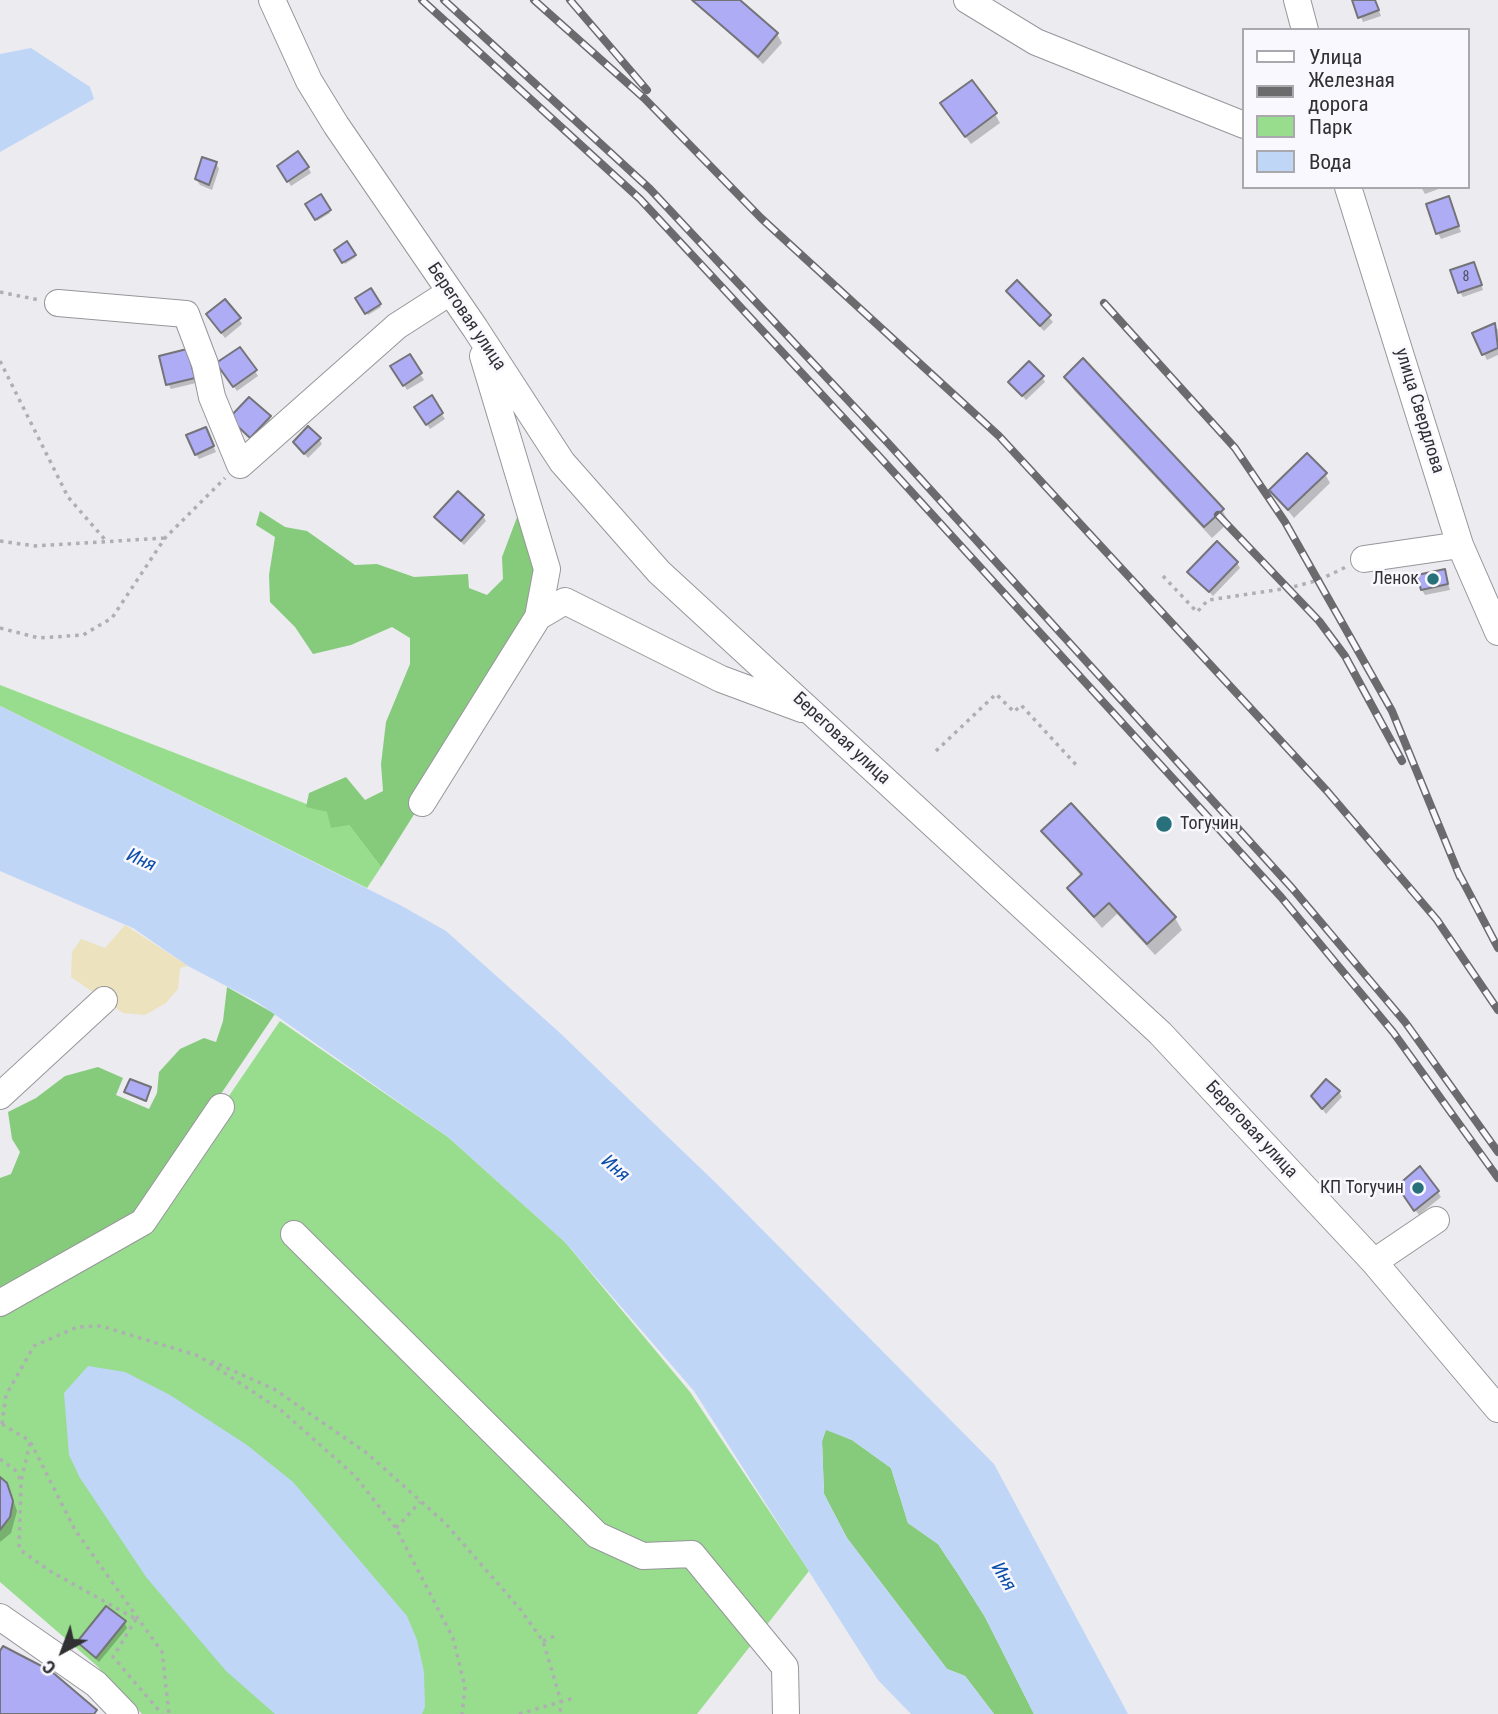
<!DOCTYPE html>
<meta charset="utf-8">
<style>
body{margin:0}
#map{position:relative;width:1498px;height:1714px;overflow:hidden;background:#ebebf0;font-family:"Roboto Condensed",sans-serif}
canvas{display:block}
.legend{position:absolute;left:1242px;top:28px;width:228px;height:161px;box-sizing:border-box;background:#f8f8fe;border:2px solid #a8a8ad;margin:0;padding:9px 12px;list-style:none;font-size:21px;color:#313133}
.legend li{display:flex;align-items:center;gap:14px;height:35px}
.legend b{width:35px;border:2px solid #a8a8ad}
.north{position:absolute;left:28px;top:1616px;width:70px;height:70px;-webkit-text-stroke:5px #f8f8fe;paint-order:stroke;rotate:221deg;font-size:19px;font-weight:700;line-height:28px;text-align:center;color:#313133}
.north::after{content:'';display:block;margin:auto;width:24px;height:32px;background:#313133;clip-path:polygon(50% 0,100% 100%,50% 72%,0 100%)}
</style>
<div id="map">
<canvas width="1498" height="1714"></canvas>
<ul class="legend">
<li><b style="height:9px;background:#fff"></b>Улица</li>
<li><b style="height:9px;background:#6b6b6e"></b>Железная дорога</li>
<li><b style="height:19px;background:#97dd8d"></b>Парк</li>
<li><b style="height:19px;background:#c0d6f7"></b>Вода</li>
</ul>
<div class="north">С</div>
</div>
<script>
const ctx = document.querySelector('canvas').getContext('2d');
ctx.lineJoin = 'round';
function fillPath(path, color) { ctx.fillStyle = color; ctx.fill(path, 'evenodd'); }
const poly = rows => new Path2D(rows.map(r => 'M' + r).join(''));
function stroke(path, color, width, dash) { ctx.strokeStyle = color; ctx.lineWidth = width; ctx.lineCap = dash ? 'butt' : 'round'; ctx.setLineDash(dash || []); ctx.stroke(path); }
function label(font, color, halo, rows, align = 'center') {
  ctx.font = font + ' "Roboto Condensed",sans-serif'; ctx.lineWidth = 5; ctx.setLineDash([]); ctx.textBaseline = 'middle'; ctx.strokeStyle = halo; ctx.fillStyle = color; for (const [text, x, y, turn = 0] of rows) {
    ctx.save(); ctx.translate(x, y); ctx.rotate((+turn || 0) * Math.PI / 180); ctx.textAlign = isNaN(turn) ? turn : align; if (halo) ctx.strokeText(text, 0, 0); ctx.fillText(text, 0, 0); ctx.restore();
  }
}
fillPath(poly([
 [0,685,327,812,349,825,381,867,367,888,0,706],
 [280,1021,448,1137,565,1242,690,1392,809,1571,697,1714,142,1714,96,1665,0,1582,0,1299,143,1222]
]), '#97dd8d');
fillPath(poly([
 [260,511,285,527,307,531,355,565,377,564,414,577,468,574,469,588,487,595,503,579,502,557,519,512,547,569,538,617,381,867,349,825,331,828,327,812,306,807,309,793,346,777,365,800,383,791,381,764,386,722,410,664,410,638,392,627,351,645,313,654,295,627,270,602,269,575,275,537,256,525],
 [227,987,275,1014,139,1215,0,1293,0,1178,11,1174,20,1152,12,1139,8,1112,36,1098,65,1076,98,1067,123,1078,116,1095,149,1109,157,1093,159,1072,180,1049,204,1038,216,1042,223,1021],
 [826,1429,852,1440,891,1468,908,1523,938,1544,958,1574,985,1617,1034,1714,994,1714,965,1676,947,1669,847,1538,824,1494,822,1441]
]), '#86cb7c');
fillPath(poly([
 [125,925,188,966,180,968,178,989,166,1003,145,1015,123,1013,71,977,72,952,81,939,105,948]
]), '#ece2bd');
fillPath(poly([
 [31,48,90,87,94,99,0,152,0,54],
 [0,706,400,905,446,931,559,1032,720,1187,994,1464,1128,1714,1034,1714,985,1617,958,1574,938,1544,908,1523,891,1468,852,1440,826,1430,822,1441,824,1494,847,1538,947,1669,965,1676,994,1714,911,1714,878,1680,694,1391,565,1242,448,1137,257,1002,188,966,133,928,0,871],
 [88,1366,125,1372,170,1395,247,1445,293,1482,407,1616,417,1640,424,1672,425,1707,422,1714,275,1714,226,1671,146,1577,80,1478,69,1455,64,1393]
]), '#c0d6f7');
fillPath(poly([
 [693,0,737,0,777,34,782,43,763,64],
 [1354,0,1375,0,1381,16,1363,22],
 [948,112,995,114,1000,123,971,144],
 [216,163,219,169,212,190,200,185,196,179],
 [279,166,308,167,311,173,291,186],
 [1421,187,1444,187,1425,194],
 [320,197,330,213,317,221,308,205],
 [1451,204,1461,232,1441,239,1438,233],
 [347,243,356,257,345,264,336,250],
 [1476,269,1483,290,1463,297,1460,292],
 [1017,282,1053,322,1044,331,1011,297],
 [370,290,381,307,368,315,357,299],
 [239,319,242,324,225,338,211,320],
 [1495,325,1498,330,1498,355,1487,360,1474,334],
 [190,356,196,383,171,389,168,384],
 [409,357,424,380,407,390,393,367],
 [221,369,255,371,258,376,237,391],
 [1042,377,1045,382,1026,400,1010,382],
 [1066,377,1222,510,1229,522,1212,538,1073,389],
 [431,398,445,419,430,429,416,407],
 [269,418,272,423,254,442,234,424],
 [208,435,216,452,199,459,196,454],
 [319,439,322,444,308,458,295,442],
 [1325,474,1330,483,1294,518,1271,490],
 [483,516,486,521,464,545,436,517],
 [1237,563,1240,568,1213,596,1190,572],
 [1444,571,1450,590,1425,595,1422,590],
 [1043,831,1175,918,1182,930,1155,955,1117,914,1102,928,1069,889,1082,877],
 [150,1088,147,1102,126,1092],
 [1339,1092,1342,1097,1326,1114,1317,1102],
 [1402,1192,1438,1192,1441,1197,1419,1215],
 [0,1479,11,1494,17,1511,11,1533,0,1542],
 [124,1622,127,1628,99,1662,79,1643]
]), '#0003');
const building = poly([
 [692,0,740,0,778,33,758,57,692,0],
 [1352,0,1375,0,1379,10,1358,18,1352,0],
 [972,80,997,113,965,137,940,103,972,80],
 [298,151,309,167,287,182,277,166,298,151],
 [202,157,217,162,209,185,195,179,202,157],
 [321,194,331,210,315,220,305,204,321,194],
 [1449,196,1459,226,1436,234,1426,204,1449,196],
 [347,241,356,255,342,263,334,250,347,241],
 [1474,262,1482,285,1458,293,1450,270,1474,262],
 [1017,280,1051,315,1040,326,1006,291,1017,280],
 [371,288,381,304,365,314,355,298,371,288],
 [225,299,241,318,221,333,206,314,225,299],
 [1495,323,1498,348,1482,355,1472,333,1495,323],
 [240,347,257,370,233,387,216,363,240,347],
 [187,349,195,378,166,385,159,356,187,349],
 [410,354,422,373,403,386,390,366,410,354],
 [1083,358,1224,509,1204,527,1064,377,1083,358],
 [1029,361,1044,376,1022,396,1008,382,1029,361],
 [432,395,443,413,426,425,414,407,432,395],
 [249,397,271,416,250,438,229,418,249,397],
 [308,426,321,438,304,454,293,442,308,426],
 [206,427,214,446,195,455,186,435,206,427],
 [1307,453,1327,473,1288,510,1269,490,1307,453],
 [458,491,484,515,461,541,434,517,458,491],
 [1217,541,1238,562,1209,592,1187,572,1217,541],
 [1445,569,1448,584,1421,590,1417,575,1445,569],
 [1071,803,1176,917,1147,944,1109,903,1094,917,1067,888,1082,874,1041,831,1071,803],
 [130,1079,151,1087,146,1101,124,1092,130,1079],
 [1326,1079,1340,1091,1322,1109,1311,1096,1326,1079],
 [1420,1166,1439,1191,1414,1211,1397,1186,1420,1166],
 [0,1477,7,1483,13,1501,10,1517,0,1530,0,1477],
 [106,1606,126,1621,96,1658,77,1642,106,1606],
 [3,1646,51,1671,97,1710,94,1714,0,1714,0,1651,3,1646]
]);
fillPath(building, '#adacf4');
stroke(building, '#737378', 2);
const minor = poly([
 [272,0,309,81,336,125,475,328,562,462,659,572,1160,1033,1374,1262,1498,1409],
 [967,0,1036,42,1244,125],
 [1297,0,1305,30],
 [1348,187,1460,545,1498,632],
 [58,303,186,314,205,364,212,397,240,465,397,326,450,292],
 [483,356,547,569,538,617],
 [1364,559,1460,545],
 [422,803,538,617,565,601,721,679,802,709],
 [0,1096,104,1000],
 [294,1234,597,1535,643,1556,692,1554,785,1667,786,1714],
 [1374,1262,1436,1220],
 [0,1303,143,1222,221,1107],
 [0,1617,96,1684,125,1714]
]);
stroke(minor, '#96969b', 28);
stroke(poly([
 [0,292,39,300],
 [0,361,68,497,107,542],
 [0,541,35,546,165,538],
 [1163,576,1197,612,1208,600,1289,588,1319,580,1346,567],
 [0,628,39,638,83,635,112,618,165,538,225,478],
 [936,751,996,694,1014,712,1021,705,1079,768],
 [211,1361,274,1389,368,1454,445,1523,520,1609,543,1641,561,1701,560,1714],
 [2,1424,6,1395,34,1346,77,1327,101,1326,199,1356,282,1411,355,1476,396,1528,453,1638,465,1687,462,1714],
 [2,1424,30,1441,75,1530,162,1652,169,1714],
 [30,1443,21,1481,19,1549,50,1571,134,1618],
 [0,1459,15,1470,20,1479],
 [396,1528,420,1502],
 [136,1619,113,1657,162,1714],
 [543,1641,557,1635],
 [519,1714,574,1698]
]), '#afafb3', 3.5, [3.5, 5]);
stroke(minor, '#fff', 26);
const rail = poly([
 [422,0,640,199,877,454,1281,897,1393,1032,1498,1178],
 [444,0,650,189,888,443,1292,888,1405,1022,1498,1152],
 [534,0,644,98,761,218,999,436,1327,791,1437,920,1498,1010],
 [570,0,647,90],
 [1104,303,1235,448,1285,522,1392,711,1460,877],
 [1218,515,1319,621,1345,656,1402,761],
 [1457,870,1498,948]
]);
stroke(rail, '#6b6b6e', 8);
stroke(rail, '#f8f8fe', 5, [16]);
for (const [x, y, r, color] of [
 [1433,579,7,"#28717a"],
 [1164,824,9,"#28717a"],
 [1418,1188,7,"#28717a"]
]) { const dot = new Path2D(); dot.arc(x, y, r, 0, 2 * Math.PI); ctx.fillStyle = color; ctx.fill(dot); stroke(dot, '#f8f8fe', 2.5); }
label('14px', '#505063', null, [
 ["8",1466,277]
]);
label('18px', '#313133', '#f8f8fe', [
 ["Береговая улица",466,317,56],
 ["улица Свердлова",1419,411,73],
 ["Береговая улица",841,739,43],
 ["Береговая улица",1251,1130,47]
]);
label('18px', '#313133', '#f8f8fe', [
 ["Ленок",1419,579],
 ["Тогучин",1180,824,"left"],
 ["КП Тогучин",1404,1188]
], 'right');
label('italic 19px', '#0b4faa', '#f8f8fe', [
 ["Иня",141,861,24],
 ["Иня",615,1169,40],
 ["Иня",1003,1577,59]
]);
</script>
